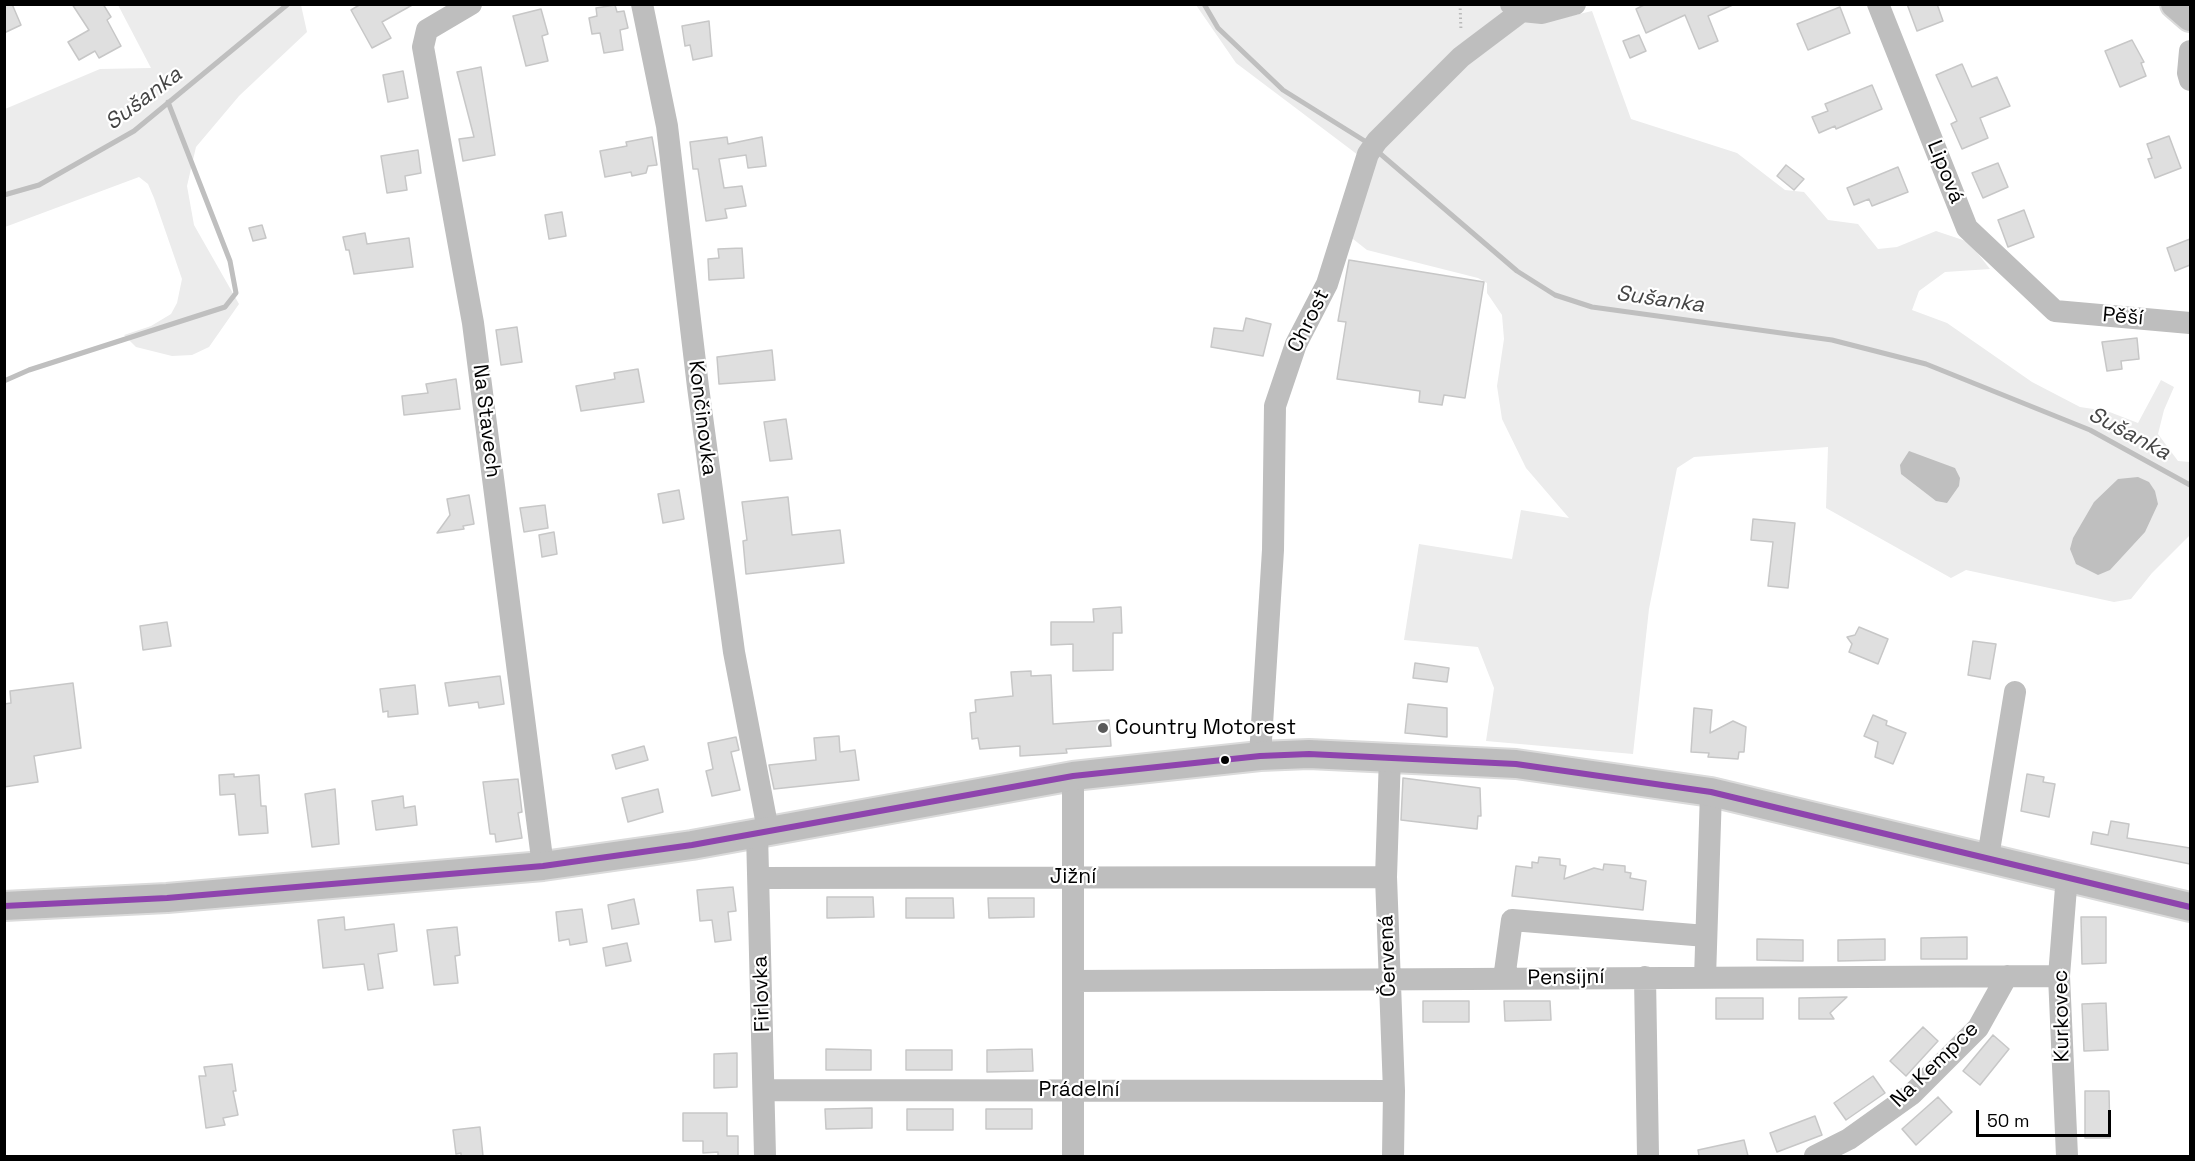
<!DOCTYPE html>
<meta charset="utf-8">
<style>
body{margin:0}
#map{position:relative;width:2195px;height:1161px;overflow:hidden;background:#fff;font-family:"Space Grotesk",sans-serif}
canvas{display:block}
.frame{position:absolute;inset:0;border:6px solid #000;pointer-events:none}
.scale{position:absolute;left:1976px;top:1110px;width:135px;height:27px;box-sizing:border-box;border:3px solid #000;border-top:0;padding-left:8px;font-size:18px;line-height:21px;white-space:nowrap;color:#000;-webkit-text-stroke:4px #fff;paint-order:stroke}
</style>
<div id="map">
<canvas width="2195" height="1161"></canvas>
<div class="frame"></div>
<div class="scale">50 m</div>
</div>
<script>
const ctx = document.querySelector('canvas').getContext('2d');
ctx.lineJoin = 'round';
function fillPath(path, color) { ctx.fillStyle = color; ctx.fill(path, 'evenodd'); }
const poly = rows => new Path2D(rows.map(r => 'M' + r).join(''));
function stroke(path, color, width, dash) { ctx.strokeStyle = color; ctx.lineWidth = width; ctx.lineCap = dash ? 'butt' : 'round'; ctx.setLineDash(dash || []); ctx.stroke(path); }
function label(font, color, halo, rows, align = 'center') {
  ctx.font = font + ' "Space Grotesk",sans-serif'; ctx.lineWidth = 4.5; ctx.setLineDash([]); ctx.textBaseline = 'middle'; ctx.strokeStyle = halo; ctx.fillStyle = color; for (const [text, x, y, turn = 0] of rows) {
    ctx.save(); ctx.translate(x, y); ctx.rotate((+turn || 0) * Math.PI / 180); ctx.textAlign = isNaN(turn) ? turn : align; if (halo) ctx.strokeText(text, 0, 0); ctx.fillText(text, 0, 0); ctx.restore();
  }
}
fillPath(poly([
 [118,5,301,5,307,32,239,96,196,147,187,186,194,225,239,304,209,347,192,355,172,356,136,347,124,335,151,326,171,314,177,303,182,279,154,198,148,184,139,177,5,227,5,109,100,69,151,68],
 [1196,5,1501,5,1550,21,1592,11,1631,119,1737,153,1785,190,1804,192,1828,220,1858,224,1878,249,1897,247,1936,231,1969,242,1990,269,1945,272,1919,291,1912,310,1947,323,2032,382,2080,407,2107,411,2138,423,2161,380,2174,387,2164,410,2158,434,2178,461,2190,462,2190,535,2152,573,2131,599,2114,602,1966,570,1951,578,1826,508,1828,447,1694,457,1677,468,1649,609,1633,754,1486,741,1494,688,1478,647,1404,640,1419,544,1512,559,1521,510,1569,518,1526,468,1502,419,1497,386,1504,339,1502,315,1487,293,1487,283,1478,278,1367,250,1353,239,1358,155,1236,63]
]), '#ececec');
fillPath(poly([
 [1909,451,1955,468,1960,478,1959,486,1947,503,1936,501,1901,474,1900,465],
 [2138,477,2149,482,2155,491,2158,504,2145,532,2110,570,2098,575,2076,564,2070,549,2073,538,2094,502,2118,479]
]), '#bfbfbf');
stroke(poly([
 [1204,4,1218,28,1283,90,1368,143],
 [1377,151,1517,271,1555,295,1592,307,1832,340,1926,364,2090,430,2190,485],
 [4,195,39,185,134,131,288,4],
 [4,381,29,370,225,307,236,293,230,261,168,102]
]), '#bfbfbf', 5);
const building = poly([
 [4,4,12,4,21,25,4,33,4,4],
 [72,4,103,4,111,17,107,20,121,46,99,58,95,51,79,60,68,42,89,30,72,4],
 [361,4,414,4,382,22,391,38,372,48,351,10,361,4],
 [1646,4,1735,4,1708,16,1718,41,1699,49,1685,15,1646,33,1636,9,1646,4],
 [1907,4,1937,4,1943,21,1917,31,1907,4],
 [615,5,617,12,624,11,628,28,620,30,623,50,604,53,600,33,592,34,589,18,597,16,596,8,615,5],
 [1840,7,1850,33,1808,50,1797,24,1840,7],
 [541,9,548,34,542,36,548,61,526,66,513,16,541,9],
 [709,21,712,56,693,60,690,45,685,46,682,26,709,21],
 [1639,35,1646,51,1630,58,1623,41,1639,35],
 [2132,40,2144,62,2141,63,2146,76,2120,87,2105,51,2132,40],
 [1962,64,1972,87,1997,77,2010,106,1980,118,1988,138,1962,149,1951,124,1957,121,1936,75,1962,64],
 [481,67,495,155,463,161,459,139,474,137,457,72,481,67],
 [403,71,408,98,388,102,383,75,403,71],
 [1872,85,1882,109,1836,129,1835,126,1819,133,1812,117,1828,111,1825,104,1872,85],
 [2169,136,2181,168,2155,178,2148,159,2152,158,2147,144,2169,136],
 [652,137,657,165,648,166,646,173,632,176,631,172,605,177,600,151,627,146,626,142,652,137],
 [727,137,728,144,762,137,766,166,748,168,746,155,719,159,724,188,742,186,746,206,725,209,727,218,706,221,698,169,693,169,690,142,727,137],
 [418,150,421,173,405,176,407,190,387,193,381,156,418,150],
 [1998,163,2008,187,1983,198,1972,173,1998,163],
 [1786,165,1804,179,1794,190,1777,176,1786,165],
 [1898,167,1908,192,1872,206,1869,199,1854,205,1847,188,1898,167],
 [2024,210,2034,237,2008,247,1998,220,2024,210],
 [562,212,566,236,549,239,545,215,562,212],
 [262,225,266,238,253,241,249,228,262,225],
 [365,233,367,244,409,238,413,267,354,274,349,250,346,250,343,237,365,233],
 [2190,239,2190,265,2175,271,2167,248,2190,239],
 [742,248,744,278,709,280,708,259,719,258,718,249,742,248],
 [1349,260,1484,282,1465,398,1444,395,1442,405,1419,402,1420,391,1337,379,1346,322,1338,321,1349,260],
 [1246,318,1271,324,1263,356,1211,347,1214,328,1243,331,1246,318],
 [517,327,522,362,501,365,496,330,517,327],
 [2137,338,2139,359,2121,361,2122,369,2107,371,2102,342,2137,338],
 [772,350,775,380,719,384,717,357,772,350],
 [638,369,644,402,581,411,576,386,615,379,614,373,638,369],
 [456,379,460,409,404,415,402,396,428,393,426,384,456,379],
 [786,419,792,459,770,461,764,422,786,419],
 [679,490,684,519,663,523,658,494,679,490],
 [469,495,474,524,463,526,464,529,437,533,450,515,447,499,469,495],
 [788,497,792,535,840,530,844,563,746,574,743,541,747,540,742,502,788,497],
 [545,505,548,528,524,532,520,508,545,505],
 [1753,519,1795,523,1788,588,1768,586,1773,542,1751,540,1753,519],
 [554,532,557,554,542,557,539,535,554,532],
 [1121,607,1122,633,1113,633,1113,670,1073,671,1073,644,1051,645,1051,622,1094,622,1093,609,1121,607],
 [167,622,171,646,143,650,140,626,167,622],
 [1859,627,1888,639,1878,664,1849,652,1852,644,1847,637,1855,635,1859,627],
 [1973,641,1996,644,1990,679,1968,675,1973,641],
 [1415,663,1449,668,1447,682,1413,678,1415,663],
 [1031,671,1031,676,1051,675,1053,724,1109,720,1111,746,1066,749,1067,753,1020,756,1020,746,980,749,978,738,972,739,970,713,976,712,975,700,1013,696,1011,672,1031,671],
 [500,676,504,704,479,708,478,702,449,706,445,683,500,676],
 [73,683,81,748,34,756,38,782,4,787,4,704,11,703,10,691,73,683],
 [415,685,418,714,388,717,388,711,383,712,380,689,415,685],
 [1408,704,1447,708,1447,737,1405,733,1408,704],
 [1694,708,1712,710,1710,733,1733,721,1746,727,1744,752,1739,752,1738,759,1708,757,1709,753,1691,752,1694,708],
 [1873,715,1887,721,1886,725,1906,733,1893,764,1875,757,1878,742,1864,736,1873,715],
 [839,736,840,752,855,750,859,780,774,789,769,765,816,760,814,738,839,736],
 [736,737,739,750,731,752,740,790,712,796,706,771,713,769,708,743,736,737],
 [644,746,648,760,616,769,612,755,644,746],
 [234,774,234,777,259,775,261,806,266,806,268,833,239,835,235,794,220,795,219,775,234,774],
 [2027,774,2044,777,2043,782,2055,784,2049,817,2021,811,2027,774],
 [1403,778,1480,788,1481,816,1478,816,1477,829,1401,820,1403,778],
 [518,779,522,812,518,813,522,838,496,842,495,834,490,834,483,782,518,779],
 [335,789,339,844,312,847,305,794,335,789],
 [658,789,663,812,628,822,622,798,658,789],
 [403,796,404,808,415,806,417,825,376,830,372,801,403,796],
 [2111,821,2129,824,2127,838,2190,848,2190,864,2091,844,2093,832,2108,835,2111,821],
 [1539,857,1560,859,1560,865,1566,866,1564,879,1594,868,1603,870,1604,864,1625,866,1625,872,1631,873,1630,878,1646,881,1643,910,1512,896,1516,866,1532,868,1532,862,1538,863,1539,857],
 [733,887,736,911,728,912,731,940,715,942,712,920,700,921,697,890,733,887],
 [827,897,873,897,874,917,827,918,827,897],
 [906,898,953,898,954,918,906,918,906,898],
 [988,898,1034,898,1034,917,989,918,988,898],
 [634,899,639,924,612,929,608,905,634,899],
 [582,909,587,942,570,945,569,939,559,941,556,912,582,909],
 [344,917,345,930,394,924,397,951,378,954,383,988,368,990,364,964,323,968,318,920,344,917],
 [2081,917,2106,917,2106,963,2082,964,2081,917],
 [457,927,460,955,455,956,458,983,434,985,427,930,457,927],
 [1967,937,1967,959,1921,959,1921,938,1967,937],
 [1757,939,1803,940,1803,961,1757,960,1757,939],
 [1885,939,1885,960,1838,961,1838,940,1885,939],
 [627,943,631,961,606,966,603,948,627,943],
 [1847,997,1830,1013,1834,1019,1799,1019,1799,998,1847,997],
 [1716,998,1763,998,1763,1019,1716,1019,1716,998],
 [1423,1001,1469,1001,1469,1022,1423,1022,1423,1001],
 [1504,1001,1550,1001,1551,1020,1505,1021,1504,1001],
 [2106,1003,2108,1050,2084,1051,2082,1004,2106,1003],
 [1923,1027,1938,1041,1906,1076,1890,1061,1923,1027],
 [1993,1035,2009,1049,1980,1085,1963,1071,1993,1035],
 [826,1049,871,1050,871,1070,826,1070,826,1049],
 [1032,1049,1033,1071,987,1072,987,1050,1032,1049],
 [906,1050,952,1050,952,1070,906,1070,906,1050],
 [737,1053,737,1087,714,1088,714,1054,737,1053],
 [232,1064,236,1091,233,1091,238,1115,223,1118,225,1125,206,1128,199,1076,206,1076,204,1067,232,1064],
 [1873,1076,1885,1093,1846,1120,1834,1103,1873,1076],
 [2085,1091,2109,1091,2110,1138,2085,1138,2085,1091],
 [1938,1097,1952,1112,1916,1145,1902,1129,1938,1097],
 [872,1108,872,1128,826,1129,825,1109,872,1108],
 [907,1109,953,1109,953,1130,907,1130,907,1109],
 [986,1109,1032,1109,1032,1129,986,1129,986,1109],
 [683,1113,727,1113,727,1136,738,1136,738,1156,718,1156,718,1152,703,1153,703,1141,683,1141,683,1113],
 [1815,1116,1822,1135,1777,1152,1770,1133,1815,1116],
 [480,1127,483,1156,461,1156,461,1153,456,1154,453,1130,480,1127],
 [1744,1140,1748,1156,1699,1156,1698,1150,1744,1140]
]);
fillPath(building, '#dfdfdf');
stroke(building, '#c7c7c7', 1.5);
const major = poly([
 [2175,4,2190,17],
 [4,906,167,898,543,866,692,845,1073,776,1260,756,1309,754,1516,764,1711,792,2190,907]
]);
stroke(major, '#dbdbdb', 32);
stroke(poly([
 [1460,4,1461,31]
]), '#b9b9b9', 3, [1.5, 3]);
stroke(poly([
 [471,4,427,30,423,47,473,323,543,866],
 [642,4,667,126,698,387,734,652,768,830],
 [1511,4,1522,11,1542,13,1575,4],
 [1878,4,1967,228,2055,311,2190,323],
 [2190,51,2188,73,2190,80],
 [1260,756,1273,550,1275,406,1296,344,1327,284,1368,154,1377,141,1461,57,1522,11],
 [1390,756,1386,877,1394,1091,1393,1156],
 [1073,776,1073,1156],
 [757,833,765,1156],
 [1988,857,2015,692],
 [2067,875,2059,976,2067,1156],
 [759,878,1386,877],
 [1645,977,1648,1156],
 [1705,978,1711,792],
 [1504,979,1512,920,1706,936],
 [1073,981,2059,976],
 [765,1090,1394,1091],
 [1815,1156,1849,1139,1912,1094,1978,1028,2007,976]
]), '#bebebe', 22);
stroke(major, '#bebebe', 28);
stroke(poly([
 [4,906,167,898,543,866,692,845,1073,776,1260,756,1309,754,1516,764,1711,792,2190,907]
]), '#8e44ad', 6);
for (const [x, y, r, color] of [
 [1103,728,6,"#595959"],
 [1225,760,5,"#000"]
]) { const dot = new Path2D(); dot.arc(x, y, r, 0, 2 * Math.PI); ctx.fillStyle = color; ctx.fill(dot); stroke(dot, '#fff', 2); }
label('21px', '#000', '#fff', [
 ["Lipová",1945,172,68],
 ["Pěší",2123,317,5],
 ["Chrost",1309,321,-64],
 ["Končinovka",702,418,83],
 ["Na Stavech",486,421,83],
 ["Jižní",1073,877],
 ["Červená",1388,956,-92],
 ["Pensijní",1566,978,-1],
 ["Firlovka",762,994,-92],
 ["Kurkovec",2062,1016,-91],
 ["Na Kempce",1935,1065,-44],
 ["Prádelní",1079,1090]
]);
label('21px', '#000', '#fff', [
 ["Country Motorest",1115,728]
], 'left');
label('italic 22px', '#444', '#fff', [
 ["Sušanka",144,99,-37],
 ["Sušanka",1660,300,8],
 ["Sušanka",2129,434,28]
]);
</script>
